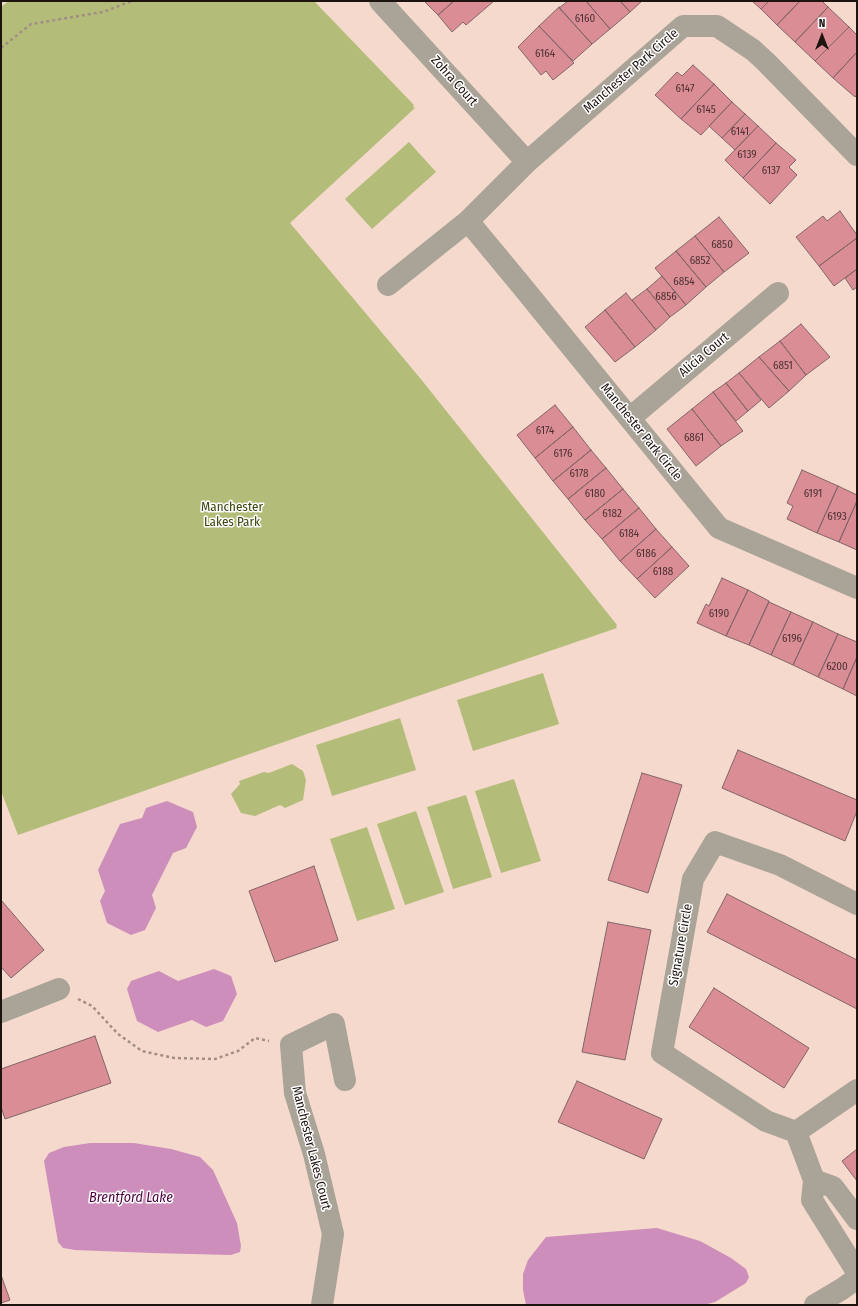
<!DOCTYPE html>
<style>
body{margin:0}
#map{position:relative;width:858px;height:1306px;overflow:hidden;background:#f5d9cc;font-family:"Fira Sans Condensed",sans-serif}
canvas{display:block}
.frame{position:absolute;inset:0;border:2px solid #1d130f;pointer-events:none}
.north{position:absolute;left:802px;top:16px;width:40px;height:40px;-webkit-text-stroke:3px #fff;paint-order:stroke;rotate:0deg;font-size:11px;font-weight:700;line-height:16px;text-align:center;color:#1d130f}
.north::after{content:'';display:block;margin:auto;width:14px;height:18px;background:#1d130f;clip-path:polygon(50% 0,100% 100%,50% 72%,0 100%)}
</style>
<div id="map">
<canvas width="858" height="1306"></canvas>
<div class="frame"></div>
<div class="north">N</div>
</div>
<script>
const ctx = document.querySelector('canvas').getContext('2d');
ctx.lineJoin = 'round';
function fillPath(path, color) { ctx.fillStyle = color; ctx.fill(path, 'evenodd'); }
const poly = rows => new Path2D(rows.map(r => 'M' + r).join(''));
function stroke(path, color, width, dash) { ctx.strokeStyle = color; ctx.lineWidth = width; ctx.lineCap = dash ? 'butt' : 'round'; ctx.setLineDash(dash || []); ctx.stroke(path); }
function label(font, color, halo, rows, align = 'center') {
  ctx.font = font + ' "Fira Sans Condensed",sans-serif'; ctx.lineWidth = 3; ctx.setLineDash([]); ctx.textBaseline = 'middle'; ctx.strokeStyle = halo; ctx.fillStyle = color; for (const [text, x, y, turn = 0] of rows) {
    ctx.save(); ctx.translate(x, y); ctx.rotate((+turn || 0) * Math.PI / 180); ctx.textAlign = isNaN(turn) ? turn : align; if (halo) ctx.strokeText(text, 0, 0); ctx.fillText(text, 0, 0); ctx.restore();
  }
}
fillPath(poly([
 [9,1,314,1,414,105,413,107,415,108,290,223,420,378,617,625,616,626,617,628,298,737,18,835,1,791,1,7],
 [409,142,436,172,372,229,345,199],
 [543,673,559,724,473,751,457,700],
 [400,718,416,770,332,796,316,745],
 [292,764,303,771,306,780,303,800,285,808,280,805,255,816,241,813,231,794,240,784,239,781,264,772,269,773],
 [514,779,541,861,501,873,475,791],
 [466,795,492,877,453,889,427,807],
 [416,811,444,892,405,905,377,824],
 [367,827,395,909,357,921,330,839]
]), '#b3bd79');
fillPath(poly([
 [167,801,193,812,197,827,186,848,173,853,152,895,156,908,145,930,131,935,107,923,100,901,105,891,98,870,120,824,142,818,146,808],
 [214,969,231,976,237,994,223,1021,206,1027,192,1020,158,1032,137,1021,127,989,131,981,159,971,178,981],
 [90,1143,134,1143,171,1149,200,1157,213,1170,237,1223,241,1246,240,1252,231,1255,151,1253,75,1250,63,1248,58,1242,44,1161,49,1153,64,1147],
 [657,1228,700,1241,731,1258,746,1269,749,1277,746,1283,715,1302,704,1305,526,1305,523,1290,523,1274,528,1260,546,1237]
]), '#cd8ebb');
const building = poly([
 [424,1,454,1,438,15,424,1],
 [454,1,494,1,466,25,463,22,452,32,438,15,454,1],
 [568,1,586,1,610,29,592,44,559,8,568,1],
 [586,1,620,1,630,12,610,29,586,1],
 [620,1,642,1,630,12,620,1],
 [752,1,769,1,761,9,752,1],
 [769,1,800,1,777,25,761,9,769,1],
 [800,1,822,1,828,7,795,42,777,25,800,1],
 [559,7,592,44,573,61,539,26,559,7],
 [828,7,849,27,815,61,795,42,828,7],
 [539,26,574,63,553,80,546,71,541,75,518,47,539,26],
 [849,27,857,35,857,52,833,78,815,61,849,27],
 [857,52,857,94,855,97,833,78,857,52],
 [693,65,714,84,681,119,655,95,677,72,682,76,693,65],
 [714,84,732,102,701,135,681,119,714,84],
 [732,102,745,114,722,138,709,126,732,102],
 [745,114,758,126,735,150,722,138,745,114],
 [758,126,776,143,743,178,725,160,758,126],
 [776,143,796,160,789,167,797,175,770,204,743,178,776,143],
 [840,211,857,235,857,238,819,266,796,237,823,216,827,221,840,211],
 [719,217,749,253,724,272,695,236,719,217],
 [695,236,724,272,706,287,676,251,695,236],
 [857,238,857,269,834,286,819,266,857,238],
 [676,251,706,287,686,305,655,268,676,251],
 [857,269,857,287,853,290,845,278,857,269],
 [662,276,686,305,670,317,647,289,662,276],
 [647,289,670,317,656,330,632,300,647,289],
 [626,293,656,330,635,347,605,310,626,293],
 [605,310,635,347,615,362,585,327,605,310],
 [801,324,830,357,806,375,780,341,801,324],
 [780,341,806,375,789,391,759,357,780,341],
 [759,357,789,391,769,408,739,373,759,357],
 [739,373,761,400,748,411,726,383,739,373],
 [726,383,748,411,736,421,713,392,726,383],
 [713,392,743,431,721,446,692,409,713,392],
 [555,405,573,427,535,458,517,435,555,405],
 [692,409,721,446,696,466,667,429,692,409],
 [573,427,591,450,553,481,535,458,573,427],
 [591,450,606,468,568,499,553,481,591,450],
 [606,468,623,489,585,520,568,499,606,468],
 [802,470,838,486,817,533,787,519,793,506,787,503,802,470],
 [838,486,857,495,857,501,839,542,817,533,838,486],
 [623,489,639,508,602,539,585,520,623,489],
 [857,501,857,550,839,542,857,501],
 [639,508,656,529,620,561,602,539,639,508],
 [656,529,672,547,637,579,620,561,656,529],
 [672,547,689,566,655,598,637,579,672,547],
 [722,578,748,590,726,636,697,623,706,604,709,606,722,578],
 [748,590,769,601,749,645,726,636,748,590],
 [769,602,791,612,771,655,749,645,769,602],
 [791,612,813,622,793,665,771,655,791,612],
 [813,622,838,634,818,677,793,665,813,622],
 [838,634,857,642,857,657,843,689,818,677,838,634],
 [857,657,857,696,843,689,857,657],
 [738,750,857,800,857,811,845,841,722,788,738,750],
 [642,773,682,785,648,893,608,880,642,773],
 [314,866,338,940,275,962,249,891,314,866],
 [727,894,857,960,857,1009,707,932,727,894],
 [1,900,44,950,11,978,1,967,1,900],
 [608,922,651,930,625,1060,582,1052,608,922],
 [714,988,809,1048,784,1088,689,1027,714,988],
 [95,1036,111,1083,5,1119,1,1107,1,1069,95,1036],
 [577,1081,662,1119,644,1159,558,1122,577,1081],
 [857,1149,857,1181,842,1161,857,1149],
 [1,1275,10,1300,1,1303,1,1275]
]);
fillPath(building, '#db8d96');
stroke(building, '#816567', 1);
stroke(poly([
 [1,48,31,24,103,12,132,1],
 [78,999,92,1006,118,1034,142,1051,174,1058,215,1059,238,1051,255,1038,269,1041]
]), '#a38e85', 2.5, [3, 3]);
stroke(poly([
 [380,1,527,162],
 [857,155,766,62,753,50,717,26,683,26,527,162,468,221,521,285,719,528,857,588],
 [388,285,468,221],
 [630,418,778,293],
 [857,904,780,865,715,842,693,879,662,1053,766,1121,796,1132,857,1090],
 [1,1012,59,989],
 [796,1132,814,1180,812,1200,857,1272],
 [814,1180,833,1187,857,1219],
 [322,1305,333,1234,314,1154,295,1093,291,1045,334,1024,345,1080],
 [815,1305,842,1289,857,1278]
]), '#a9a398', 22);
label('11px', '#4c3231', null, [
 ["6160",585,19],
 ["6164",545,54],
 ["6147",685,89],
 ["6145",706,110],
 ["6141",740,132],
 ["6139",747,155],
 ["6137",771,171],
 ["6850",722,245],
 ["6852",700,261],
 ["6854",684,282],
 ["6856",666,297],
 ["6851",783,366],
 ["6174",545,431],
 ["6861",694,438],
 ["6176",563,454],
 ["6178",579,474],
 ["6180",595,494],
 ["6191",813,494],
 ["6182",612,514],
 ["6193",837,517],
 ["6184",629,534],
 ["6186",646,554],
 ["6188",663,572],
 ["6190",719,614],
 ["6196",792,639],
 ["6200",837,667]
]);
label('13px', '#1d130f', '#fff', [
 ["Manchester Park Circle",631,71,-41],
 ["Zohra Court",454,81,48],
 ["Alicia Court",704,355,-40],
 ["Manchester Park Circle",641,432,51],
 ["Signature Circle",681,945,-80],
 ["Manchester Lakes Court",311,1148,76]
]);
label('13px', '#3e440c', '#fff', [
 ["Manchester",232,507],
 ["Lakes Park",232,522]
]);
label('italic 14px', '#4e0141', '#fff', [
 ["Brentford Lake",131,1198]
]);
</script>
